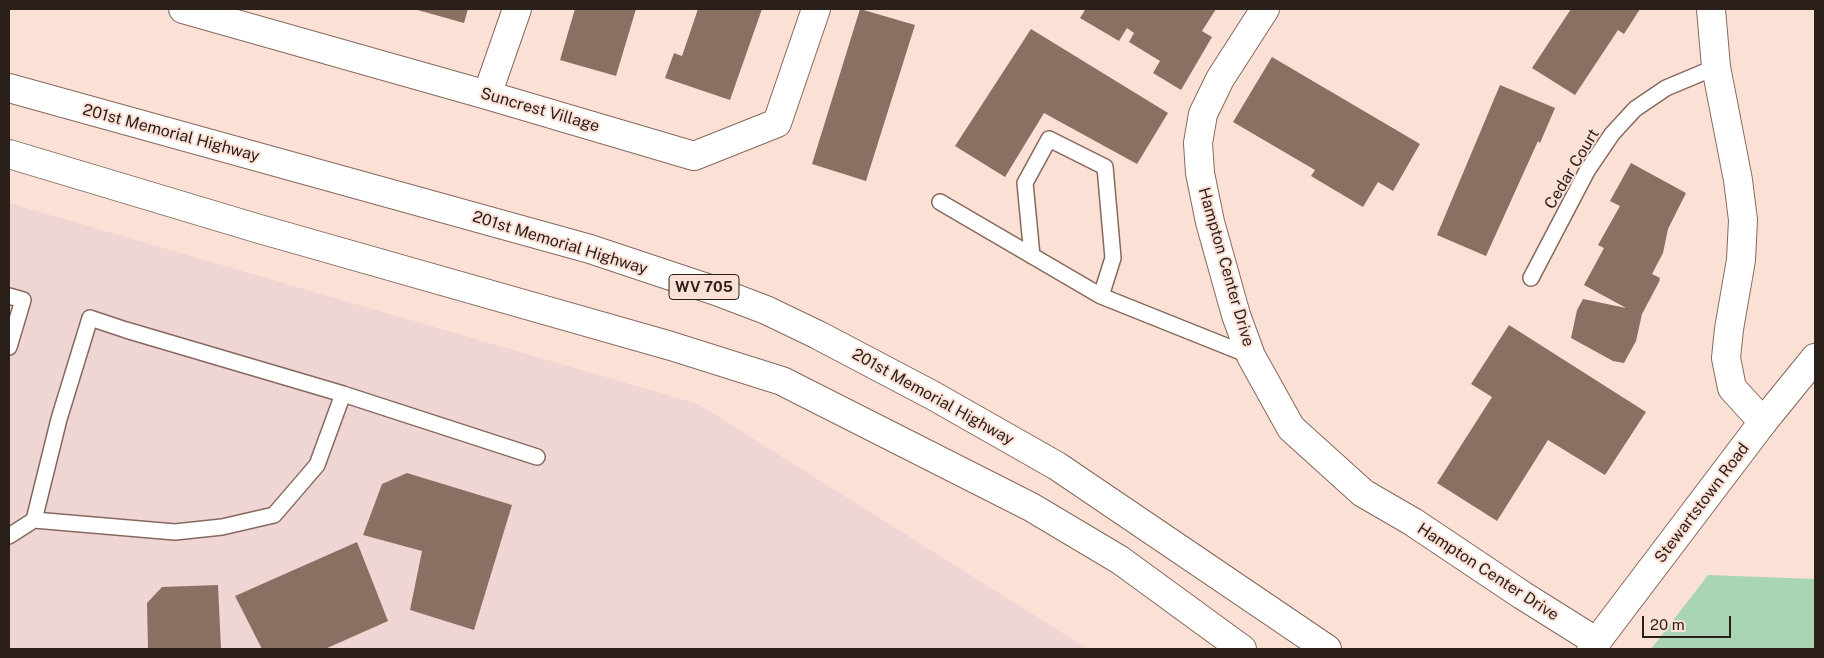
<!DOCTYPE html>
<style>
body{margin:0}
#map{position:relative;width:1824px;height:658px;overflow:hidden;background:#fbe0d5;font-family:"Public Sans",sans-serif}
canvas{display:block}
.frame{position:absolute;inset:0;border:10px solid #2b1f1a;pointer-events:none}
.scale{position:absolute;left:1642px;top:616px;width:89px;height:22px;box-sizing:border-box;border:2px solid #2b1f1a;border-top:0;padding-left:6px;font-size:15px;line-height:18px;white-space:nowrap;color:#2b1f1a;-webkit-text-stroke:4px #fbe0d5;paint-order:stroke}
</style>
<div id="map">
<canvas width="1824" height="658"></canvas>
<div class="frame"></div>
<div class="scale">20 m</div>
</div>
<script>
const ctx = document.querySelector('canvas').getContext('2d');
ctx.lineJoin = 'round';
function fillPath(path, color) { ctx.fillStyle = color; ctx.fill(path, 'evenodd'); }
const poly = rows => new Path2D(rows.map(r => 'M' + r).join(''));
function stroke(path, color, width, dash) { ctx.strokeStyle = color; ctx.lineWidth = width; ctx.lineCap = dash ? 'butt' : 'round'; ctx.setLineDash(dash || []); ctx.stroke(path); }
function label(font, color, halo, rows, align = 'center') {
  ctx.font = font + ' "Public Sans",sans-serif'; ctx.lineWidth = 4; ctx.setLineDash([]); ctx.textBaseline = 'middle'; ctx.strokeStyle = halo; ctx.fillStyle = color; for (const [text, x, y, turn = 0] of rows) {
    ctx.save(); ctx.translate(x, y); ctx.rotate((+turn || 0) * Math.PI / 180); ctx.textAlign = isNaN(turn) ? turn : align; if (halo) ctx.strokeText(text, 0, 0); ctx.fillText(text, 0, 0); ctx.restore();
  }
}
fillPath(poly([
 [9,203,698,404,1088,649,9,649]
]), '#f0d5d5');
fillPath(poly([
 [1708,575,1815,579,1815,649,1651,649]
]), '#a9d5b5');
fillPath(poly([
 [414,9,468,9,464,23],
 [575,9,636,9,616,76,560,60],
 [698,9,762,9,730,100,665,78,674,53,682,56],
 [860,9,915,25,866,181,812,164],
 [1082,9,1216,9,1202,31,1212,37,1181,90,1153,73,1160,61,1129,42,1134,33,1127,28,1119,41,1080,18,1085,10],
 [1571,9,1640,9,1624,34,1618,30,1575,95,1532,68],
 [1031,29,1168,113,1137,164,1044,113,1005,177,955,146],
 [1272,57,1420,144,1393,191,1378,182,1363,207,1311,176,1315,170,1233,122],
 [1500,85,1555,108,1540,143,1538,141,1486,256,1437,235],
 [1631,163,1686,193,1668,229,1663,253,1652,274,1660,278,1659,282,1642,314,1636,341,1624,363,1613,361,1571,338,1577,310,1583,299,1626,308,1584,285,1604,248,1598,245,1620,206,1610,201],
 [1509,325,1646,412,1605,475,1548,440,1497,521,1437,483,1492,397,1471,384],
 [407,473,512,505,474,630,410,610,422,551,363,535,382,484],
 [357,542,388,621,325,649,262,649,235,596],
 [218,585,221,649,148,649,147,603,162,587]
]), '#8c6f63');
const service = poly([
 [940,202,1101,296,1251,356],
 [1032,256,1025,183,1049,139,1105,167,1113,258,1101,296],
 [1531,278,1587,171,1612,134,1635,109,1666,88,1716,67],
 [9,296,23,300,9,347],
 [34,520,59,419,90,318,126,330,343,394],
 [9,536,34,520,175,532,222,527,274,515,317,465,343,394,537,457]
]);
const minor = poly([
 [183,9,487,95,694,156,777,123,816,9],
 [1265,9,1220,79,1203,114,1198,143,1200,173,1210,222,1236,315,1251,356,1291,428,1363,493,1413,522,1522,595,1597,642],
 [1711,9,1716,67,1738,180,1743,220,1741,260,1729,329,1726,358,1732,388,1763,422],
 [487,95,517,9]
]);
const tertiary = poly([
 [1591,649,1763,422,1815,358]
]);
const primary = poly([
 [9,88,590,249,716,291,766,310,818,335,932,395,1057,466,1327,649],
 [9,154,256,228,671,346,782,381,1031,507,1120,560,1242,649]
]);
stroke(service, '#86695d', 18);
stroke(minor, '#86695d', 30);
stroke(tertiary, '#86695d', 30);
stroke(primary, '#86695d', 30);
stroke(service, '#fff', 15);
stroke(minor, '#fff', 28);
stroke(tertiary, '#fff', 28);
stroke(primary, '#fff', 28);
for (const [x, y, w] of [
 [704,287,70]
]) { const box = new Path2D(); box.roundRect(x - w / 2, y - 12.5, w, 25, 4); ctx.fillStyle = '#fbe0d5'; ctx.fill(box); stroke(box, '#2b1f1a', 1); }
label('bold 15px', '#2b1f1a', null, [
 ["WV 705",704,287]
]);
label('16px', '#2b1f1a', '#fbe0d5', [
 ["Suncrest Village",540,110,16],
 ["201st Memorial Highway",171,133,15],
 ["Cedar Court",1572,169,-59],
 ["201st Memorial Highway",560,243,17],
 ["Hampton Center Drive",1226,267,74],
 ["201st Memorial Highway",933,397,29],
 ["Stewartstown Road",1702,503,-53],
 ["Hampton Center Drive",1488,572,33]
]);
</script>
